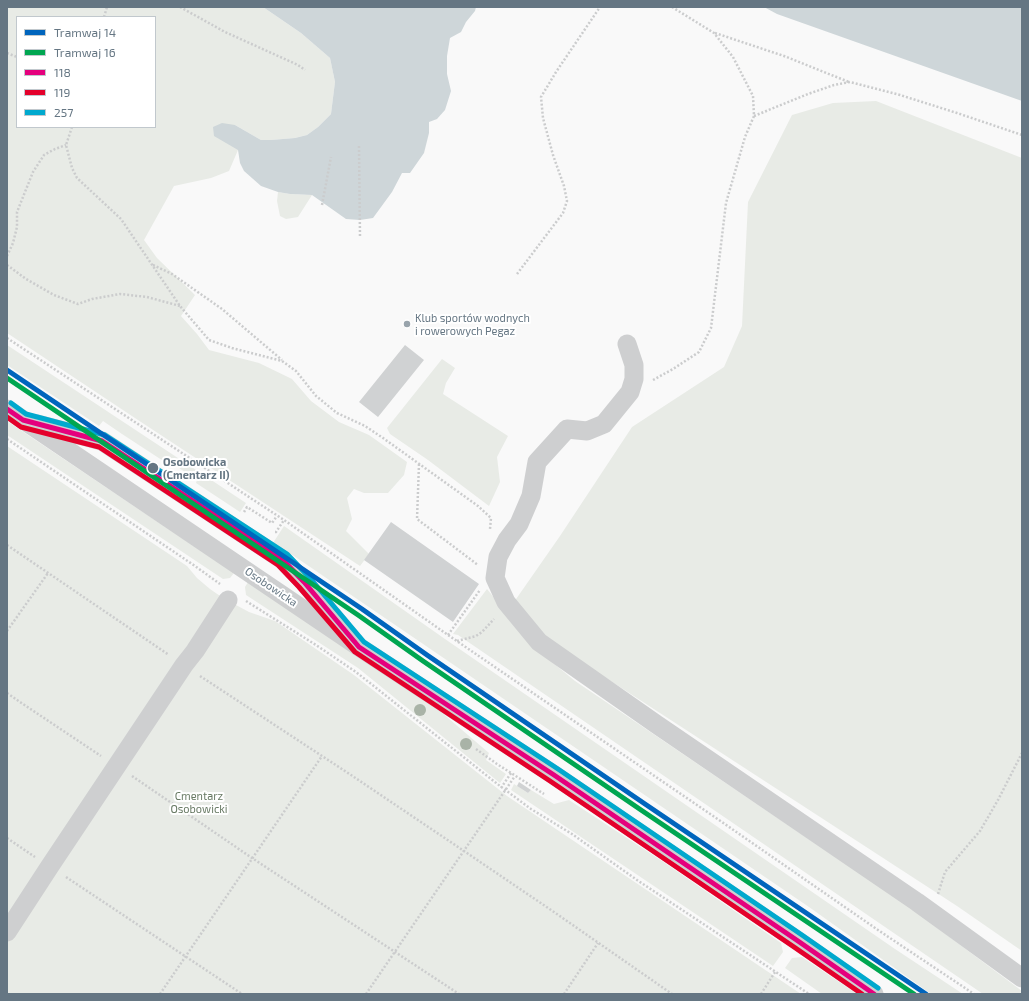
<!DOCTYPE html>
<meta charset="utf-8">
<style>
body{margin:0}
#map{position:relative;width:1029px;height:1001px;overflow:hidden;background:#f9f9f9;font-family:"Exo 2",sans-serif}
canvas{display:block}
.frame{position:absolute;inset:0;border:8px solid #657683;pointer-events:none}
.legend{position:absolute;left:16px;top:16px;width:140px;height:112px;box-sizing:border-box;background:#fff;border:1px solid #c1c8cd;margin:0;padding:5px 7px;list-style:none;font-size:12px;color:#657683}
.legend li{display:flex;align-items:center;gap:8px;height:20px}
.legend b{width:20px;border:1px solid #c1c8cd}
</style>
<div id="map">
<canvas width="1029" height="1001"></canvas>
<div class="frame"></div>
<ul class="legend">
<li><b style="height:5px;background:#0065bd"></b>Tramwaj 14</li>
<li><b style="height:5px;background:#00a651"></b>Tramwaj 16</li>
<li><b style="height:5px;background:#e5007d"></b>118</li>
<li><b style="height:5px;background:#e4002b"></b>119</li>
<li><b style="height:5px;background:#00a9ce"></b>257</li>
</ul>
</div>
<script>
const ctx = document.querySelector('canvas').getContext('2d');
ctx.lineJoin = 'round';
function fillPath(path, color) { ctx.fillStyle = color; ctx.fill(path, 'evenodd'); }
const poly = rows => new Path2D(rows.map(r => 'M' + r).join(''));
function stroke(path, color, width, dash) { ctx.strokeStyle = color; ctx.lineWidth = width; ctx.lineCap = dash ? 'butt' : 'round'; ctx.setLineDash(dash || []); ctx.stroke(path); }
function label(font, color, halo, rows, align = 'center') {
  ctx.font = font + ' "Exo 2",sans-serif'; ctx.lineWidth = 4; ctx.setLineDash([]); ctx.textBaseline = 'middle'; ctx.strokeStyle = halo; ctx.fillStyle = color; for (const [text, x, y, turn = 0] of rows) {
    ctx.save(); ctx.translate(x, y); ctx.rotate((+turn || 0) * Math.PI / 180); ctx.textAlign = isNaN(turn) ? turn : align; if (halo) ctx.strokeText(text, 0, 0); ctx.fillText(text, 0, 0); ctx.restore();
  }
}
fillPath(poly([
 [7,7,263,7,301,33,330,58,335,82,331,114,318,127,307,135,295,138,271,140,261,140,235,125,238,150,229,171,211,178,174,186,144,240,157,258,195,295,181,316,197,334,209,350,259,363,292,379,311,401,339,422,369,435,407,462,404,475,388,493,364,493,354,489,347,498,352,519,346,531,369,554,360,566,141,422,7,333],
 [17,17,155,17,155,127,17,127],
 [876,101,1022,158,1022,951,957,906,543,637,514,602,560,536,632,427,724,367,742,326,748,202,792,115,833,103],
 [278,192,290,194,312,195,298,217,286,219,280,216,277,201],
 [7,345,246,503,240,512,196,483,197,480,173,464,171,466,122,434,103,421,99,426,7,365],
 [442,359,455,368,446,383,443,394,508,436,497,457,500,482,489,506,428,460,390,434,387,428],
 [7,421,234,573,230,578,223,579,7,435],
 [7,446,187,566,197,578,210,589,223,598,249,612,275,621,354,675,507,796,801,994,7,994],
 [284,526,445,639,895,949,963,994,931,994,809,907,294,556,273,543],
 [248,582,441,712,489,753,486,760,506,774,500,783,358,668,246,595,245,587],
 [487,589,535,648,575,681,912,909,1022,991,1022,994,983,994,458,635,453,634],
 [514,784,528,793,531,790,554,804,569,800,662,861,781,943,783,952,773,966,511,790],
 [802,957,857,994,822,994,785,968,792,958]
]), '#e8ebe6');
fillPath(poly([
 [263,7,476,7,475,11,466,22,461,32,450,38,447,56,447,74,451,91,445,110,437,119,429,122,429,133,424,153,410,173,402,173,392,192,373,218,360,220,346,219,312,195,290,194,278,192,261,186,244,171,240,163,238,150,214,136,213,127,222,123,235,125,261,140,271,140,295,138,307,135,318,127,331,114,335,82,330,58,301,33],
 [764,7,1022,7,1022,101,777,14]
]), '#ced6d9');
fillPath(poly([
 [405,345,424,360,378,417,359,402],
 [391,522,479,584,453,622,364,560],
 [519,782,531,790,528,793,517,786]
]), '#d0d2d3');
stroke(poly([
 [180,7,225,32,298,65,305,70],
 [104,17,107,7],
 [715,33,784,56,849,82],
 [7,53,17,57],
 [754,116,808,94,834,85,850,82,900,95,957,113,1022,135],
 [72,127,66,145,72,168,77,178,121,219,180,306,209,340,232,348,282,361,296,371,316,396,337,413,365,426,383,438,478,506,491,518,490,529],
 [359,146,360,237],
 [322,205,331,157],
 [7,256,13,243,17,227,17,212,33,172,44,155,55,149,66,145],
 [7,265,26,279,54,295,78,304,92,299,120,294,147,297,180,306],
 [153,265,172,274,222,309,282,360],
 [517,274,563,213,567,201,564,186,553,155,543,118,541,97,556,72,600,7],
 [7,338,284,520,448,635,719,820,878,930,974,994],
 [653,380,673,369,699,352,711,328,726,203,745,137,754,116,753,96,733,57,714,33,672,7],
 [7,439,195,566,220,584],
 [419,464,417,519,478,565],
 [244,512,247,507,272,523,277,516],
 [275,532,276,532,284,520],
 [7,545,169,655],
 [246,601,316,645,356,672,500,786,531,809,572,834,637,880,809,994],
 [7,631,48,573],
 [448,635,480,590],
 [457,641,476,636,482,632,494,619],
 [200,676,351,775,464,851,554,912,672,994],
 [7,693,20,702,101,756],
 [476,749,497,764,544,794],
 [132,776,252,858,459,994],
 [501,788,511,773],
 [7,838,35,857],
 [66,877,242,994],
 [938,894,945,872,980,831,998,800,1022,753],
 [160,994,322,756],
 [366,994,515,776],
 [564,994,598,943],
 [761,994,775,972]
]), '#cbcccd', 2.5, [2, 2]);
stroke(poly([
 [627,344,634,365,634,379,630,392,604,424,587,431,567,429,537,462,531,496,519,524,507,540,498,557,495,578,506,602,539,642,656,724,917,902,1022,978],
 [7,409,359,647,554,775,798,941,874,994],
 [37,424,102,441,283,560,304,582,342,627],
 [7,932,50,866,184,665,195,651,228,600]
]), '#cecfd0', 19);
stroke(poly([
 [7,409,23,420,102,441,283,560,304,582,359,647,554,775,798,941,874,994]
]), '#e5007d', 5);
stroke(poly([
 [7,417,21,427,99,447,278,565,299,587,355,652,550,781,794,947,862,994]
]), '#e4002b', 5);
stroke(poly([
 [11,403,26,414,105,435,287,554,309,577,364,642,558,769,802,935,878,988]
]), '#00a9ce', 5);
stroke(poly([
 [7,370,362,609,427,655,645,804,926,994]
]), '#0065bd', 5);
stroke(poly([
 [7,378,358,615,423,661,641,810,914,994]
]), '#00a651', 5);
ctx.fillStyle = '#a9b3a7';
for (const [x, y] of [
 [420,710],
 [466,744]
]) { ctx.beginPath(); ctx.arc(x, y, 6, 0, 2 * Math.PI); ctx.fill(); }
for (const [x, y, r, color] of [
 [407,324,4,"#99a4ac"],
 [153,468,6,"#657683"]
]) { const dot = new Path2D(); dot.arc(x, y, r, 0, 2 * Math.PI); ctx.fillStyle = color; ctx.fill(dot); stroke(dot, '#fff', 1.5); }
label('11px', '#657683', '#fff', [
 ["Klub sportów wodnych",415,318],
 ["i rowerowych Pegaz",415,331]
], 'left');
label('bold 11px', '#657683', '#fff', [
 ["Osobowicka",163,462],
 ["(Cmentarz II)",163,475]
], 'left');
label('11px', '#657683', '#fff', [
 ["Osobowicka",271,587,34]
]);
label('11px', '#687a64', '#fff', [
 ["Cmentarz",199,796],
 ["Osobowicki",199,809]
]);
</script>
